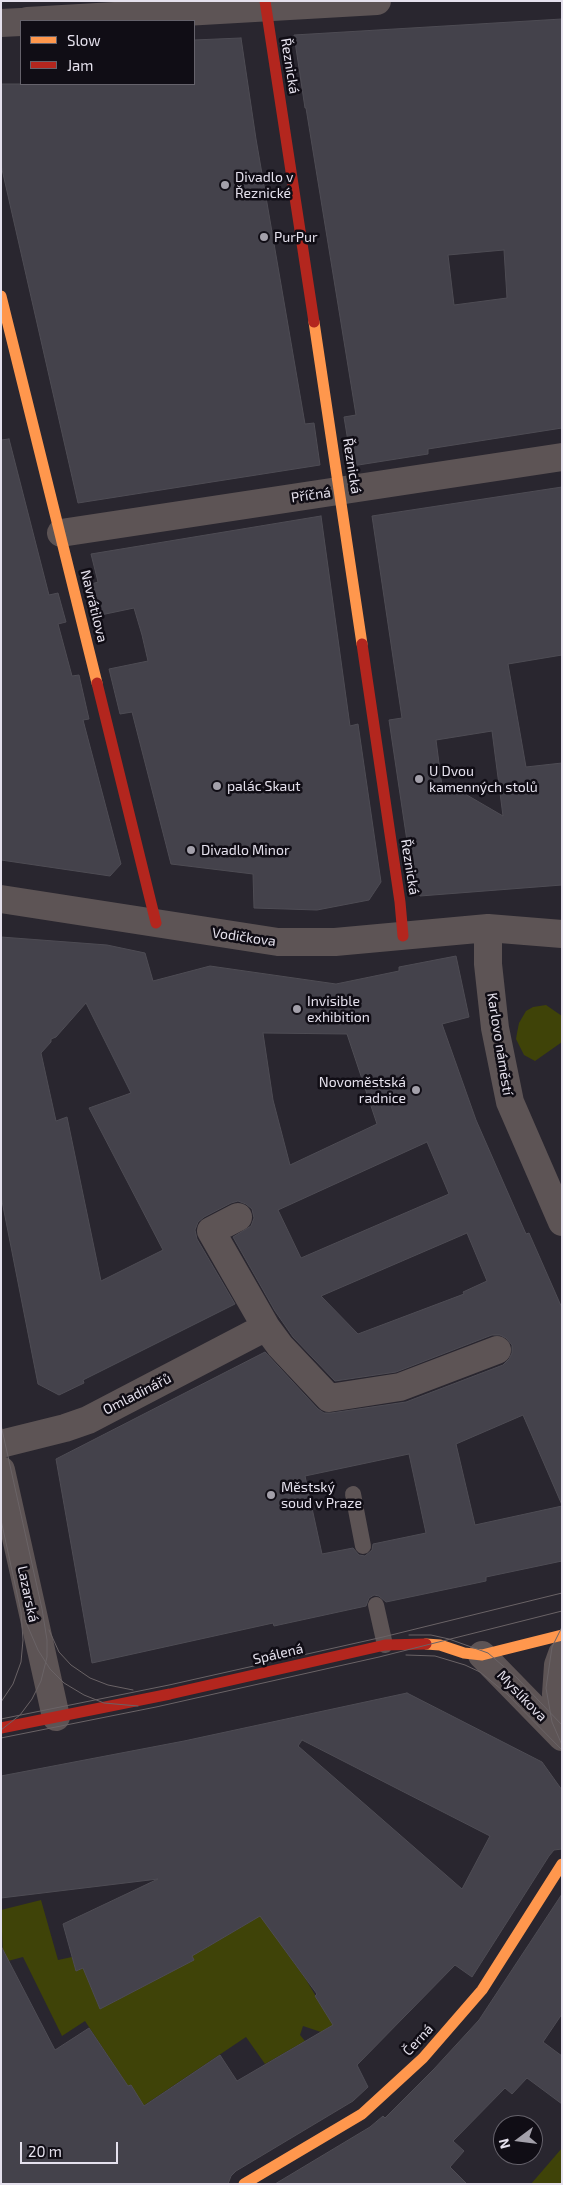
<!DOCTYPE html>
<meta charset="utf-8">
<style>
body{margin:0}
#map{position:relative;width:563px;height:2185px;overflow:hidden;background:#29262f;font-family:"Exo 2",sans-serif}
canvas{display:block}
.frame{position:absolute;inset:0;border:2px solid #e5e1ed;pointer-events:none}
.legend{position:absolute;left:20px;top:20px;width:175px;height:65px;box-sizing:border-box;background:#100d15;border:1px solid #65626b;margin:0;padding:6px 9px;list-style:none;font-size:15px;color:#e5e1ed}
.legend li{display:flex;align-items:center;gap:10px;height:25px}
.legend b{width:25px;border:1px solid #65626b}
.north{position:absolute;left:493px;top:2115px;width:50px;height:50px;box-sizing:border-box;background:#100d15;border:1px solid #65626b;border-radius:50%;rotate:255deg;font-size:14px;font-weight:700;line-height:20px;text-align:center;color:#e5e1ed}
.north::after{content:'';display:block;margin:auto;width:18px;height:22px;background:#a3a0aa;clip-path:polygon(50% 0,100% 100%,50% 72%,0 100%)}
.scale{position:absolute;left:20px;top:2142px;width:98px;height:22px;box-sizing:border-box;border:2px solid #e5e1ed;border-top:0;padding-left:6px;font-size:15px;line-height:18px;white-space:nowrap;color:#e5e1ed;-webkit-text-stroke:4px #100d15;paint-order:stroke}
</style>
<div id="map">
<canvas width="563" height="2185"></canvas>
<div class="frame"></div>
<ul class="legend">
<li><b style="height:6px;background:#ff974d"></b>Slow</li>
<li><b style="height:6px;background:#b3261e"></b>Jam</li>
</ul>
<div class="north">N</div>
<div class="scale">20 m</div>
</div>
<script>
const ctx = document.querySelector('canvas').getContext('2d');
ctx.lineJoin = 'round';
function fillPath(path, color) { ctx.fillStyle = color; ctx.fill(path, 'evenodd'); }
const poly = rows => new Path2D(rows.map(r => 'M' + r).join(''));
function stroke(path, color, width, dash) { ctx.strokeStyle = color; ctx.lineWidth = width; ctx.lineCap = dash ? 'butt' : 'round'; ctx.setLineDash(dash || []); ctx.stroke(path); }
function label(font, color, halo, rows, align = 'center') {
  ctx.font = font + ' "Exo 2",sans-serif'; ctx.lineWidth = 5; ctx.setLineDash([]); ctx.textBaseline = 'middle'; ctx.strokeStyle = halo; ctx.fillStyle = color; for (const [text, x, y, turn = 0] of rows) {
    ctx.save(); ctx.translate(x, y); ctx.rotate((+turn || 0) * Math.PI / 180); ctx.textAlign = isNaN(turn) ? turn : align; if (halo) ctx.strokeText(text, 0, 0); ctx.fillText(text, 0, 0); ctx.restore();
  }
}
fillPath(poly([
 [546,1005,562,1016,562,1042,535,1061,524,1055,516,1039,517,1033,519,1023,526,1011,533,1007],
 [41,1900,58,1960,72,1957,76,1971,83,1968,100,2009,193,1960,192,1956,265,1913,284,1949,305,1978,333,2025,321,2032,303,2026,300,2035,305,2041,265,2064,246,2037,143,2106,131,2085,128,2086,85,2021,62,2036,23,1957,8,1961,5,1953,3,1954,1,1910],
 [562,2148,562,2184,531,2184]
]), '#3f4308');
const building = poly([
 [562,19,562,428,428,449,428,454,352,466,344,417,356,415,306,108,305,108,294,35,562,19],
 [504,250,507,298,454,305,448,255,504,250],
 [241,38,256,139,305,424,314,423,320,465,78,503,1,165,1,84,194,84,194,40,241,38],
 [9,439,49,595,58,593,66,622,58,624,72,676,79,675,89,719,83,720,121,864,110,876,1,860,1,440,9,439],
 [562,487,562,655,508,664,526,767,562,763,562,885,420,896,409,838,407,841,389,720,402,718,372,516,562,487],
 [492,731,503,816,460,791,443,794,436,740,492,731],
 [321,516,350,726,358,724,381,882,369,900,317,910,254,908,253,874,171,864,132,712,120,714,109,669,148,661,142,635,134,608,96,616,88,585,98,582,91,554,321,516],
 [1,937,107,945,145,953,153,981,210,966,336,984,399,971,399,967,456,956,469,1017,442,1024,476,1120,526,1234,529,1233,562,1308,562,1505,523,1415,456,1444,475,1525,562,1506,562,1561,486,1577,486,1581,386,1602,379,1596,374,1595,369,1598,366,1606,274,1626,273,1623,92,1663,56,1459,265,1352,318,1409,324,1413,331,1413,406,1402,503,1365,509,1359,512,1353,512,1345,506,1338,500,1335,492,1335,396,1372,335,1381,293,1337,275,1311,233,1237,251,1226,254,1218,252,1209,246,1204,238,1201,231,1203,204,1217,198,1222,195,1230,197,1239,235,1304,83,1380,84,1383,59,1395,38,1384,1,1196,1,937],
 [86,1003,131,1093,89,1108,163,1250,101,1281,67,1117,56,1121,41,1053,51,1042,51,1039,56,1037,86,1003],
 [263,1033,347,1034,377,1124,290,1165,273,1100,263,1033],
 [427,1142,449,1194,301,1258,278,1210,427,1142],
 [467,1233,487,1281,463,1292,464,1294,358,1334,321,1296,467,1233],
 [409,1454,426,1533,373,1544,372,1550,365,1556,359,1555,353,1548,322,1554,305,1476,409,1454],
 [407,1693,542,1762,562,1790,562,1849,554,1850,549,1856,472,1977,455,1965,357,2065,368,2087,353,2101,236,2171,231,2176,228,2184,1,2184,1,1946,55,2050,89,2028,128,2086,131,2085,144,2106,220,2055,237,2081,333,2025,315,1996,317,1994,260,1916,192,1956,194,1960,100,2009,83,1968,76,1971,63,1924,158,1879,1,1898,1,1776,184,1741,407,1693],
 [302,1740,490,1836,462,1889,298,1746,302,1740],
 [562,1894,562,2014,543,2042,562,2056,562,2104,527,2078,512,2094,505,2088,453,2141,464,2151,450,2167,467,2184,275,2184,370,2127,383,2116,385,2118,434,2069,479,2020,562,1894]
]);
fillPath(building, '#44424b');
stroke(building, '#4e4c54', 1);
stroke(poly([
 [353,1494,363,1546],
 [376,1605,385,1645]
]), '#5d5455', 16);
stroke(poly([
 [27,21,377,1],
 [1,23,21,22],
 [61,533,562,457],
 [1,899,278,942,335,942,488,928,562,934],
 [488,928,488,964,495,1028,510,1102,562,1222],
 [266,1327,280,1346,329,1398,400,1387,497,1350],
 [1,1444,65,1428,88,1420,266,1327,211,1231,238,1217],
 [1,1470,56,1717],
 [562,1654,558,1665,556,1694,557,1707,562,1726],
 [482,1655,562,1737]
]), '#5d5455', 28);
stroke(poly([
 [1,296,97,683],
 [314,322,362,644],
 [426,1644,440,1645,464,1653,482,1655,562,1635],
 [244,2184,362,2114,423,2058,482,1990,562,1864]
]), '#ff974d', 11);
stroke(poly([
 [265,1,314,322],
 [362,644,400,902,403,936],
 [97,683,156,923],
 [1,1728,170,1694,385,1645,426,1644]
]), '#b3261e', 11);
stroke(poly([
 [1,1425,42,1609,47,1640,47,1657,41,1681,32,1699,20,1715,1,1730],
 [1,1520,21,1612,23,1640,21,1662,13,1684,1,1702],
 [25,1620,38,1650,50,1669,64,1683,84,1695,104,1703,138,1706],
 [562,1627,552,1647,546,1688,552,1722,562,1745],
 [49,1630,59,1652,71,1665,90,1678,108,1685,133,1690],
 [409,1635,431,1635,449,1639,488,1653,517,1678,562,1725],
 [406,1655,435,1656,465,1665,480,1672,507,1694,562,1750],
 [1,1719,169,1685,383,1637,562,1593],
 [1,1738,156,1707,379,1657,562,1611]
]), '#6a6366', 1);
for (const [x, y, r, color] of [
 [225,185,5,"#a3a0aa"],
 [264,237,5,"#a3a0aa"],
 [419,779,5,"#a3a0aa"],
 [217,786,5,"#a3a0aa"],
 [191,850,5,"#a3a0aa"],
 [297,1009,5,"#a3a0aa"],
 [416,1090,5,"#a3a0aa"],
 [271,1495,5,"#a3a0aa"]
]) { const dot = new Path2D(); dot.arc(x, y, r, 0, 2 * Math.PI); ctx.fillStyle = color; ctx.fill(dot); stroke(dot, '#100d15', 2); }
label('14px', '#e5e1ed', '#100d15', [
 ["Řeznická",290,66,81],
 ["Řeznická",352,466,81],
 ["Příčná",311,495,-8],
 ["Navrátilova",94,606,76],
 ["Řeznická",410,867,81],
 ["Vodičkova",244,937,8],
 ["Karlovo náměstí",500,1044,81],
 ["Omladinářů",137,1394,-27],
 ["Lazarská",28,1594,78],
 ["Spálená",278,1654,-13],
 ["Myslíkova",522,1696,46],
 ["Černá",418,2040,-47]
]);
label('14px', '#e5e1ed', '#100d15', [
 ["Divadlo v",235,177],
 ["Řeznické",235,193],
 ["PurPur",274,237],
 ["U Dvou",429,771],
 ["kamenných stolů",429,787],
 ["palác Skaut",227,786],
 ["Divadlo Minor",201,850],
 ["Invisible",307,1001],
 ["exhibition",307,1017],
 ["Novoměstská",406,1082,"right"],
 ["radnice",406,1098,"right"],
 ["Městský",281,1487],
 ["soud v Praze",281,1503]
], 'left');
</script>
